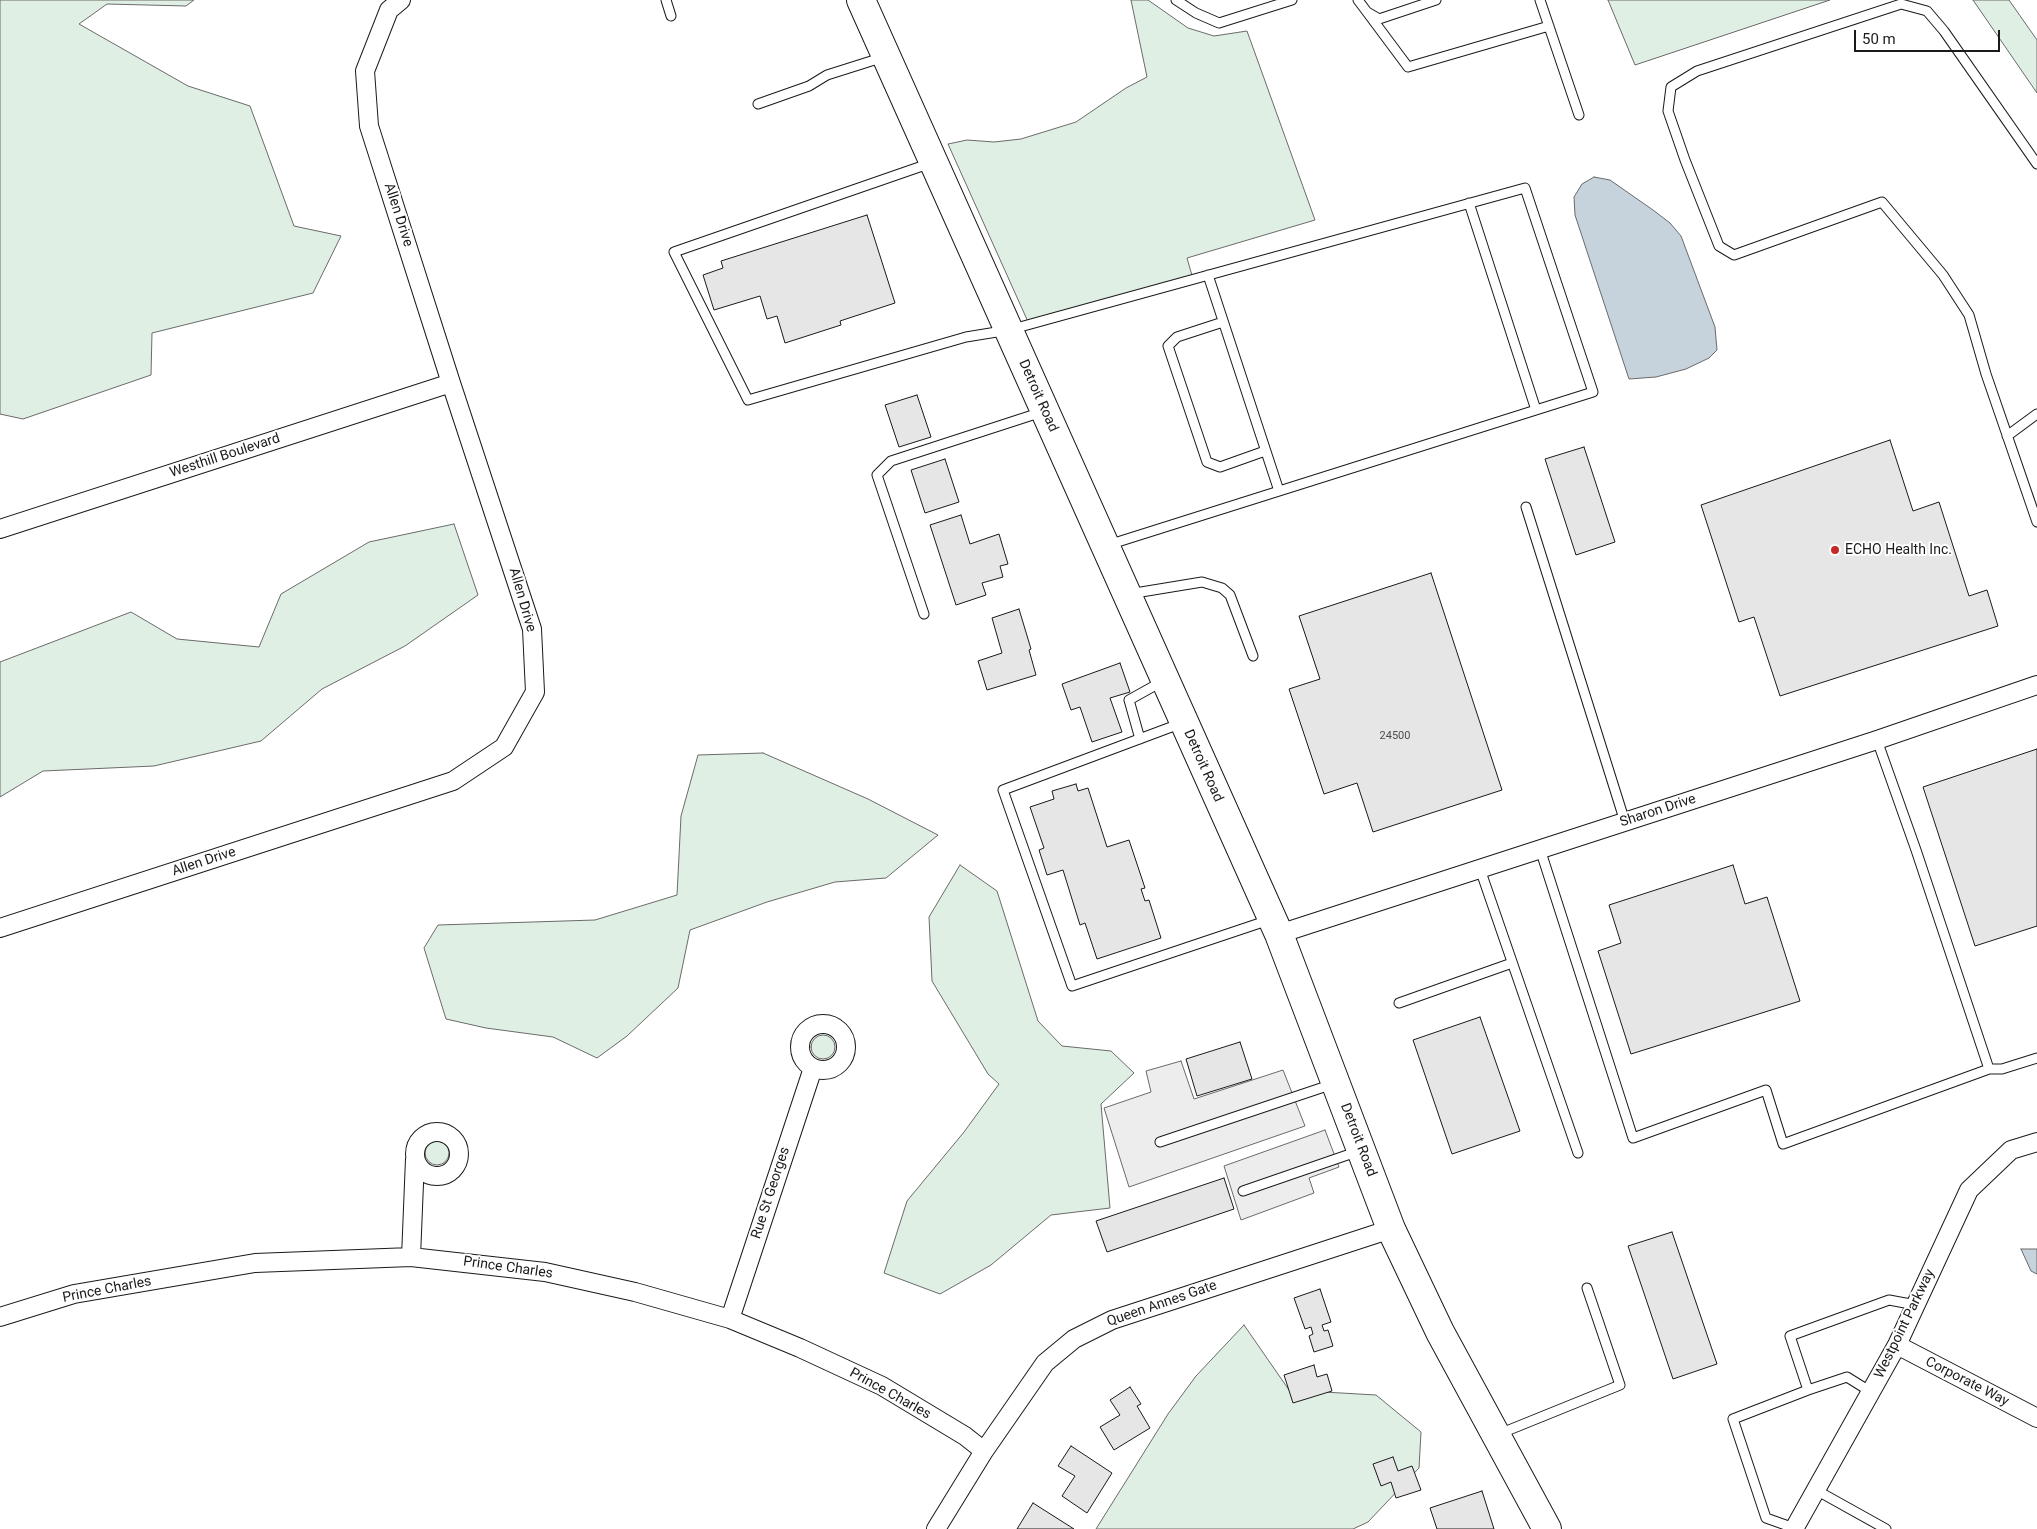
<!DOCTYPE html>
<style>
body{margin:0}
#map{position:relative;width:2037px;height:1529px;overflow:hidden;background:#fff;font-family:Roboto,sans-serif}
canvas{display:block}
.scale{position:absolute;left:1854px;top:30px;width:146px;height:22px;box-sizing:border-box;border:2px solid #1a1a1a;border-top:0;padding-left:6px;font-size:15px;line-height:18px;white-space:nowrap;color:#1a1a1a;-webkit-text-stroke:4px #fff;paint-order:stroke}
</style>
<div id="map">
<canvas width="2037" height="1529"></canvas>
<div class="scale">50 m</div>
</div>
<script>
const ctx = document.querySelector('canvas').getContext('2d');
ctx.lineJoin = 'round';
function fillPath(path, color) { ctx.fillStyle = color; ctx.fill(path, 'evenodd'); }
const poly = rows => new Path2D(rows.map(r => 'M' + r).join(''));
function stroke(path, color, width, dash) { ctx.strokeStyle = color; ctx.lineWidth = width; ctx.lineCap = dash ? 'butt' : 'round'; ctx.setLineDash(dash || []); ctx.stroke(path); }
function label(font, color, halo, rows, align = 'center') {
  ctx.font = font + ' Roboto,sans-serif'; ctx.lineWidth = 4; ctx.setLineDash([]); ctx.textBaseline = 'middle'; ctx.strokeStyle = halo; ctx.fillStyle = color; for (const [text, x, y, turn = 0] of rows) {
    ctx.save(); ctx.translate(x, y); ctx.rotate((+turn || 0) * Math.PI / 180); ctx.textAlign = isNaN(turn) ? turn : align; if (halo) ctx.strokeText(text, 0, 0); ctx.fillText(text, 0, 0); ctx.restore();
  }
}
const green = poly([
 [0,0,194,0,186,6,107,4,79,24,188,86,250,106,294,226,341,236,313,293,152,333,151,375,23,419,0,414,0,0],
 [1131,0,1148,0,1188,28,1214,36,1247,31,1315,220,1187,258,1193,279,1029,324,948,144,967,140,994,142,1021,139,1076,122,1126,88,1147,77,1131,0],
 [1608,0,1830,0,1635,65,1608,0],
 [1973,0,2009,0,2037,40,2037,93,1973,0],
 [454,524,478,595,405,646,322,689,261,741,154,766,43,771,0,797,0,662,131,612,177,639,259,647,281,594,369,542,454,524],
 [763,753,868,799,938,835,886,878,835,882,767,902,690,930,678,988,627,1036,597,1058,553,1037,486,1028,446,1019,424,948,438,925,595,920,677,895,681,816,698,755,763,753],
 [960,865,997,891,1038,1021,1062,1046,1111,1051,1134,1073,1101,1104,1110,1208,1051,1215,991,1265,940,1294,884,1273,907,1201,964,1132,999,1084,988,1074,932,981,929,917,960,865],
 '811 1047a12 12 0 1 1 24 0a12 12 0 1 1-24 0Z',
 '425 1153a12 12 0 1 1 24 0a12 12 0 1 1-24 0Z',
 [1244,1325,1289,1390,1376,1395,1421,1432,1419,1468,1368,1522,1353,1529,1096,1529,1168,1414,1196,1376,1244,1325]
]);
fillPath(green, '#e0efe3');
stroke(green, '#6a6a6a', 1);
const parking = poly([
 [1181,1061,1194,1099,1283,1070,1305,1126,1129,1187,1104,1108,1151,1092,1146,1071,1181,1061],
 [1325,1130,1339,1167,1309,1178,1314,1193,1241,1220,1224,1166,1325,1130]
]);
fillPath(parking, '#ededed');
stroke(parking, '#6a6a6a', 1);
const water = poly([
 [1594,177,1610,180,1653,210,1670,223,1681,236,1715,327,1717,350,1709,358,1686,369,1656,377,1629,379,1575,215,1574,197,1582,184,1594,177],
 [2021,1249,2037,1249,2037,1274,2031,1271,2021,1249]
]);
fillPath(water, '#c6d2dc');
stroke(water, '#6a6a6a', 1);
const building = poly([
 [867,215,895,303,840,321,841,325,785,343,777,316,767,319,760,296,714,310,703,275,723,268,721,261,867,215],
 [917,395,931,437,899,447,885,405,917,395],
 [1890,440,1913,511,1939,502,1969,596,1987,590,1998,626,1780,696,1754,617,1739,622,1701,505,1890,440],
 [1584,447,1615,542,1576,555,1545,459,1584,447],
 [945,459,959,502,925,513,911,470,945,459],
 [961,515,970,544,999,534,1008,564,1000,566,1003,577,982,583,986,595,956,605,930,525,961,515],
 [1431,573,1502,790,1373,832,1357,783,1324,794,1289,689,1320,679,1299,616,1431,573],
 [1019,609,1031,649,1029,650,1036,675,987,690,978,661,1002,653,992,618,1019,609],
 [1120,663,1130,692,1110,698,1122,732,1092,742,1080,707,1071,710,1062,684,1120,663],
 [2037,749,2037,926,1975,946,1923,787,2037,749],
 [1076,784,1078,791,1088,788,1107,847,1129,840,1145,888,1141,889,1145,901,1149,900,1161,938,1097,959,1085,923,1080,925,1063,870,1047,875,1039,850,1044,848,1030,807,1054,799,1052,791,1076,784],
 [1733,865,1745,904,1767,897,1800,1001,1631,1054,1598,951,1621,943,1609,905,1733,865],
 [1480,1017,1520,1131,1452,1154,1413,1040,1480,1017],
 [1240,1042,1252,1079,1197,1096,1186,1059,1240,1042],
 [1224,1178,1234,1209,1107,1252,1096,1221,1224,1178],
 [1672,1232,1717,1364,1673,1379,1628,1246,1672,1232],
 [1320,1289,1331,1322,1322,1325,1324,1331,1328,1330,1333,1346,1314,1352,1309,1336,1313,1334,1311,1327,1305,1329,1294,1298,1320,1289],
 [1314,1365,1317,1377,1327,1374,1332,1391,1293,1403,1284,1375,1314,1365],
 [1130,1387,1141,1404,1137,1406,1150,1428,1114,1450,1100,1427,1120,1415,1110,1400,1130,1387],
 [1071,1446,1112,1473,1087,1513,1062,1496,1075,1476,1058,1466,1071,1446],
 [1393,1457,1398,1471,1412,1466,1421,1490,1396,1498,1391,1482,1381,1486,1373,1464,1393,1457],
 [1482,1491,1494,1529,1437,1529,1430,1508,1482,1491],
 [1033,1503,1074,1529,1017,1529,1033,1503]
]);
fillPath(building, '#e6e6e6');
stroke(building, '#1a1a1a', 1);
const lane = poly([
 [666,0,671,16],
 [1176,0,1196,13,1219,23,1292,0],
 [1358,0,1367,12,1379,19,1436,0],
 [1540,0,1579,115],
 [1367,12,1408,67,1549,26],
 [758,104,809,86,827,75,884,57],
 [931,163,674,252,748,400,966,337,1009,330,1525,188,1593,392,1108,545],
 [2037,164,1944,31,1927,11,1901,4,1697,71,1671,87,1668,111,1685,160,1719,246,1734,255,1882,202,1943,275,1969,315,1986,374,2037,522],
 [1469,203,1536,410],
 [1208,275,1279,491],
 [1223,322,1177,337,1168,346,1207,462,1220,467,1265,451],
 [2007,436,2037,414],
 [1526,507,1625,822],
 [1129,594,1202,582,1222,588,1230,595,1253,656],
 [924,614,877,475,891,461,1042,412],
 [1182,723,1003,790,1072,986,1269,920],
 [1140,739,1129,700,1163,681],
 [1540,849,1633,1138,1766,1090,1783,1144,1989,1069,1916,850,1877,740],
 [1480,869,1578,1153],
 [1399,1003,1512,963],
 [1989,1069,2002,1069,2037,1058],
 [1160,1142,1333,1084],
 [1243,1191,1359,1151],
 [1871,1392,1847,1377,1808,1390,1790,1336,1889,1300,1916,1305],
 [1499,1434,1620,1385,1587,1288],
 [1816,1490,1886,1529],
 [1794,1528,1766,1518,1733,1419,1808,1390]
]);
const street = poly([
 [0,529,451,383],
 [0,928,453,781,504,747,535,692,532,629,451,383,369,126,365,71,389,10,401,0],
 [1279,934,1877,740,2037,685],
 '800 1047a23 23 0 1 1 46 0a23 23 0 1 1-46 0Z',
 '415 1154a22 22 0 1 1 44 0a22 22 0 1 1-44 0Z',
 [411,1257,415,1159],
 [0,1317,74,1294,255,1263,411,1257,545,1272,635,1292,730,1319,800,1348,882,1386,965,1436,984,1451],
 [730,1319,813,1068],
 [1897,1345,2037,1418],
 [936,1529,984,1451,1045,1363,1074,1339,1112,1320,1391,1229],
 [1794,1529,1897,1345,1969,1190,2011,1150,2037,1142]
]);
const primary = poly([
 [861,0,1279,934,1391,1229,1440,1332,1547,1529]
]);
stroke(lane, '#1a1a1a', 11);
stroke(street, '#1a1a1a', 20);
stroke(primary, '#1a1a1a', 30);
stroke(lane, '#fff', 9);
stroke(street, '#fff', 18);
stroke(primary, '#fff', 28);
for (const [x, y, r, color] of [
 [1835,550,5,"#c62828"]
]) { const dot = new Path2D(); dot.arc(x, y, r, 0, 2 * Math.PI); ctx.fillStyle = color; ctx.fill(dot); stroke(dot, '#fff', 2); }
label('11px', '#4d4d4d', null, [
 ["24500",1395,736]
]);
label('14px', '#1a1a1a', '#fff', [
 ["Allen Drive",398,215,72],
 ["Detroit Road",1038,396,66],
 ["Westhill Boulevard",225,456,-18],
 ["Allen Drive",522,600,74],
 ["Detroit Road",1203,766,66],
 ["Sharon Drive",1658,811,-18],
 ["Allen Drive",204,862,-18],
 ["Detroit Road",1358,1140,69],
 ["Rue St Georges",771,1193,-72],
 ["Prince Charles",508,1268,8],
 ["Prince Charles",107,1290,-11],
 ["Queen Annes Gate",1162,1304,-19],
 ["Westpoint Parkway",1905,1324,-64],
 ["Corporate Way",1967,1382,27],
 ["Prince Charles",890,1394,29]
]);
label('14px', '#1a1a1a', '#fff', [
 ["ECHO Health Inc.",1845,550]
], 'left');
</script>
